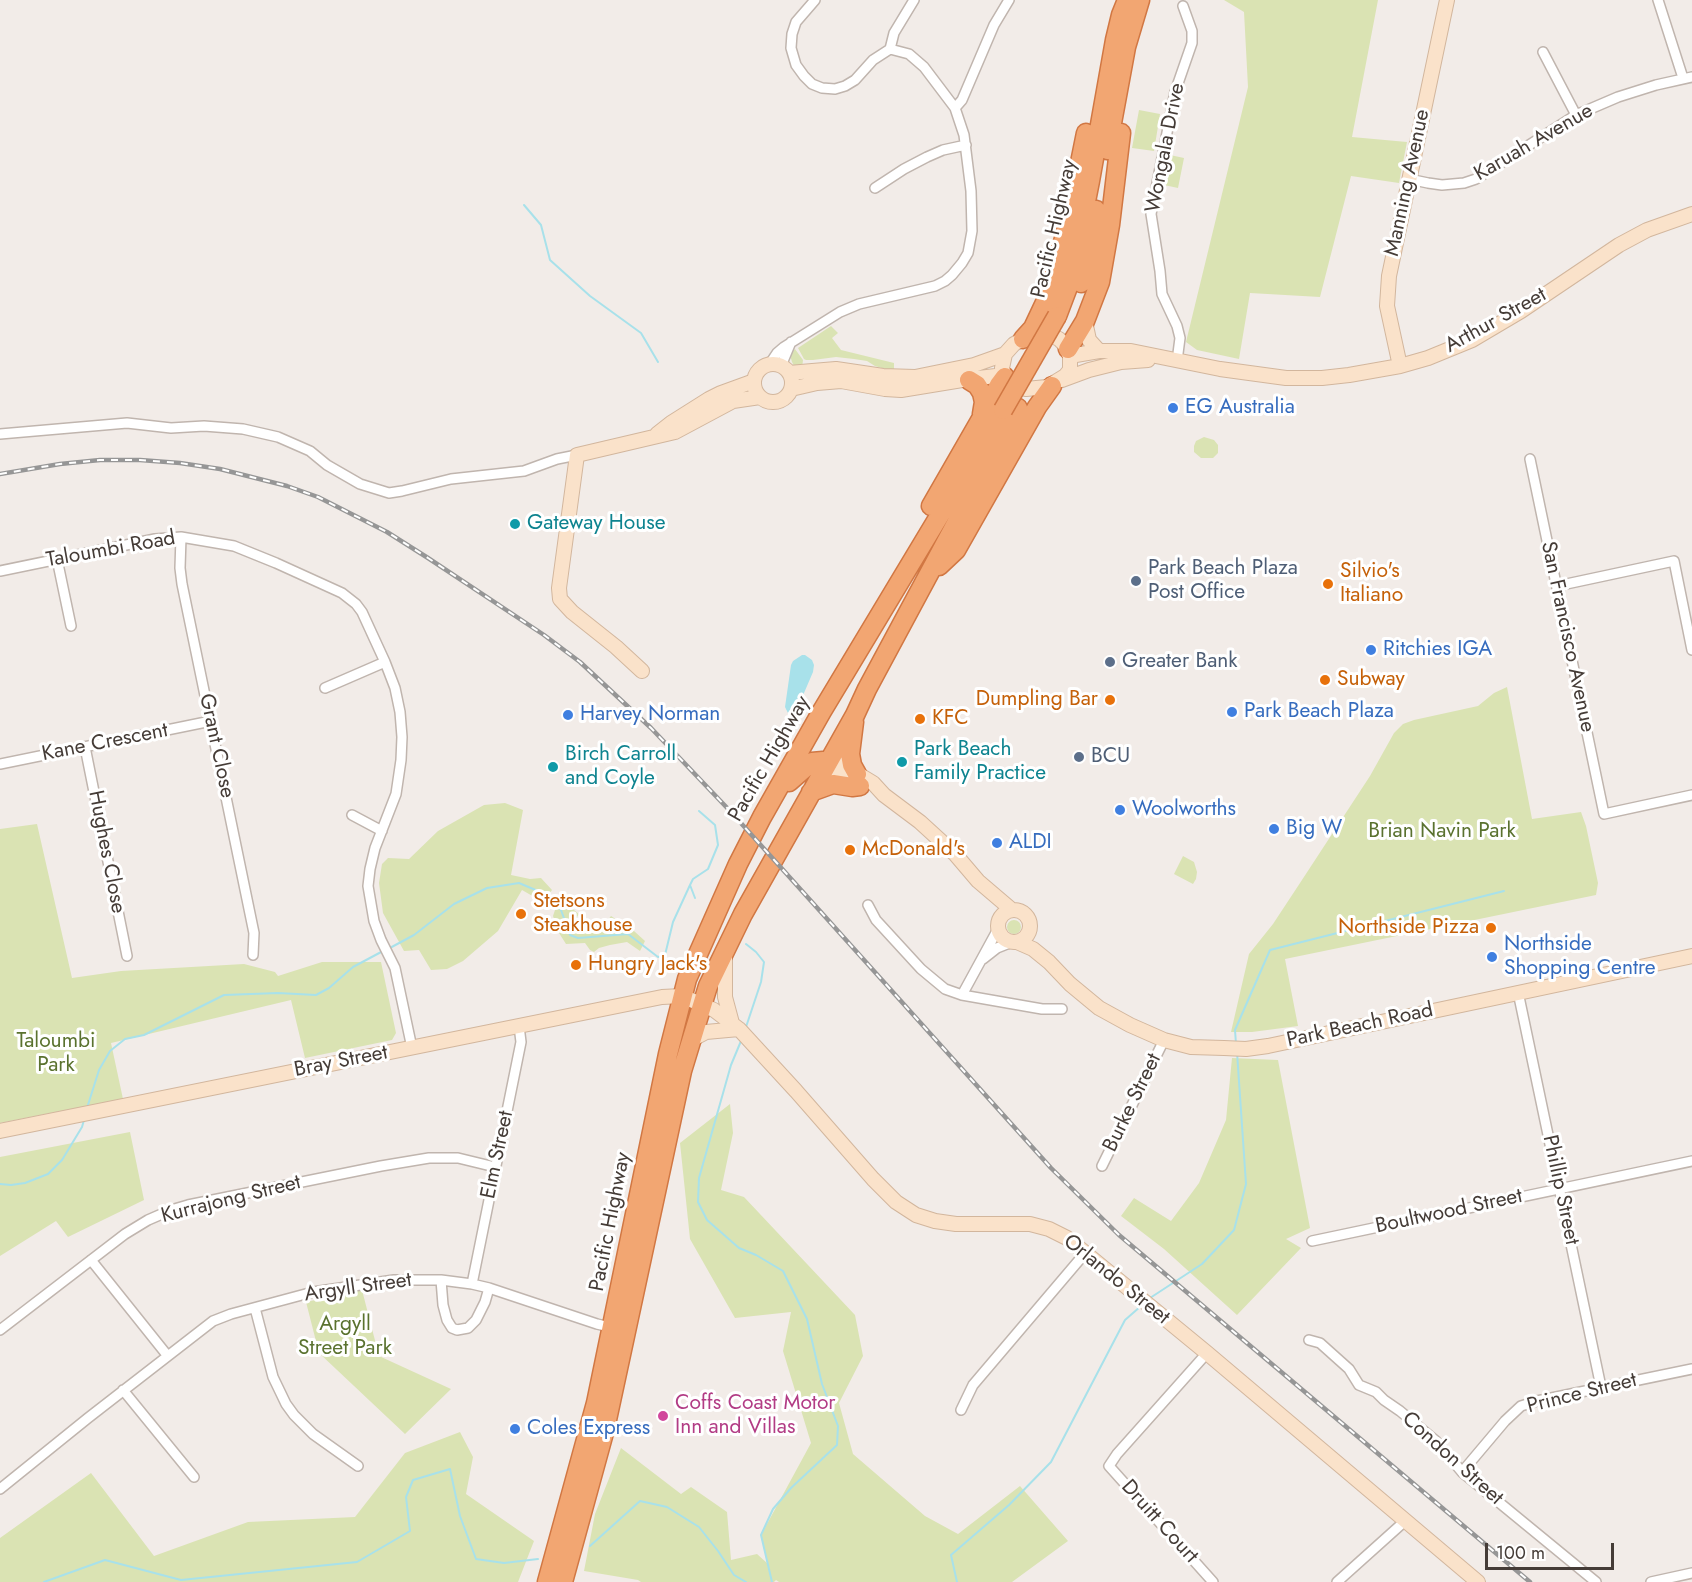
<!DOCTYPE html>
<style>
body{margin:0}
#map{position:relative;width:1692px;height:1582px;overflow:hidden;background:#f2ece8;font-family:Jost,sans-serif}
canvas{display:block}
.scale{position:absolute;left:1485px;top:1543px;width:129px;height:27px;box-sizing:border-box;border:3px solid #453c37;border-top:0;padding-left:8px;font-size:18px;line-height:21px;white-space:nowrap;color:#453c37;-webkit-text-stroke:4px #fff;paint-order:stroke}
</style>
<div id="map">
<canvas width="1692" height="1582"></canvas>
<div class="scale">100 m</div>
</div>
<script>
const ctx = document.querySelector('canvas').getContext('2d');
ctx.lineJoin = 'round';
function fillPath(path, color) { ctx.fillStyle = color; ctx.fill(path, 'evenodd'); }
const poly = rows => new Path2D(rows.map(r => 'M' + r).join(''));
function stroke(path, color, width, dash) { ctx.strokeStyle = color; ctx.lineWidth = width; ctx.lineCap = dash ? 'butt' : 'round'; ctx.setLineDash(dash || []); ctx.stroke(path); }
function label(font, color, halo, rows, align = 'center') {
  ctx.font = font + ' Jost,sans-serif'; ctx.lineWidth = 6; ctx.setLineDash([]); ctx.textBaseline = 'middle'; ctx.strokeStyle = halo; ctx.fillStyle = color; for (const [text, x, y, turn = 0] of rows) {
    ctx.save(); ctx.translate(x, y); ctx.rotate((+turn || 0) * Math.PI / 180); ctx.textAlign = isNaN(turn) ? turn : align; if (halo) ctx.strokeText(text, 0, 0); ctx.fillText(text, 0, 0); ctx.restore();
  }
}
fillPath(poly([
 [1224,0,1378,0,1352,137,1407,142,1399,183,1351,176,1320,297,1250,293,1239,359,1197,350,1186,342,1248,87,1244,12],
 [1139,110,1160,114,1154,151,1132,148],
 [1170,155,1184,158,1178,188,1164,185],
 [831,326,838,333,832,338,841,350,894,363,894,370,885,369,875,366,867,361,854,359,836,357,813,360,806,360,804,359,798,348],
 [795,349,803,360,802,368,794,366,792,362,790,355],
 [1204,437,1214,440,1218,445,1218,453,1213,458,1201,458,1194,452,1194,446,1196,441],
 [1507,687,1532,819,1581,812,1586,826,1598,883,1596,895,1285,959,1298,1026,1252,1032,1231,1032,1249,954,1273,924,1300,883,1370,776,1394,733,1403,724,1414,720,1478,706,1494,693],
 [505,803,523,810,511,875,530,879,541,878,552,890,543,902,522,890,498,931,463,961,447,969,431,970,419,950,404,951,383,913,379,883,382,864,388,858,409,859,438,831,484,805],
 [37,824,72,978,121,971,244,964,275,972,278,976,322,962,381,962,396,1033,392,1040,305,1058,291,1000,111,1043,123,1099,0,1123,0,829],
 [1183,856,1194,862,1197,872,1196,879,1193,884,1174,874],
 [559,898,579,914,575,920,603,926,611,916,634,931,645,941,640,951,627,942,610,945,599,948,594,952,590,950,585,943,566,944,559,933,553,916],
 '1007 927a7 7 0 1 1 14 0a7 7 0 1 1-14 0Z',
 [1232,1058,1278,1060,1310,1228,1286,1239,1301,1248,1237,1315,1164,1249,1121,1216,1134,1198,1171,1221,1199,1183,1226,1120],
 [730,1104,733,1133,721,1190,744,1197,855,1315,863,1356,839,1403,853,1454,925,1516,958,1534,1020,1486,1068,1541,1012,1582,779,1582,776,1580,774,1582,641,1582,638,1580,584,1571,595,1514,621,1448,681,1494,691,1487,727,1512,731,1560,757,1554,767,1563,761,1535,811,1443,783,1351,791,1312,735,1318,690,1239,680,1143],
 [130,1132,144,1200,68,1237,56,1221,0,1256,0,1157],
 [362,1290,379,1356,451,1389,405,1434,319,1353,306,1302],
 [460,1432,473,1457,466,1494,534,1541,518,1582,0,1582,0,1538,91,1473,154,1556,248,1522,355,1517,405,1453]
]), '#dae3b3');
fillPath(poly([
 [802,655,805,655,812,660,814,665,813,672,798,707,796,706,793,711,788,713,785,707,791,665,793,661]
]), '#a8e1ea');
stroke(poly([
 [524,205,541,225,550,260,590,296,641,333,658,362],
 [695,898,690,885,693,879,708,869,718,845,715,825,699,811],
 [388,949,414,935,454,904,487,888,519,883,545,894,561,910,570,935,578,938,628,934,658,957,665,955,673,922,690,885],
 [745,1030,761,982,764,962,756,952,746,944],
 [741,1041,731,1065,699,1178,698,1202,707,1220,739,1248,756,1255,783,1271,807,1319,822,1384,838,1426,837,1445,791,1488,773,1509,761,1535,772,1582],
 [1236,1044,1235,1030,1270,950,1504,891],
 [87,1108,99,1070,110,1051,125,1039,144,1035,224,995,278,993,316,995,329,988,353,967,383,951],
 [0,1184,11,1185,25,1183,48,1174,62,1160,82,1127,84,1120],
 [1150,1298,1202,1264,1234,1230,1246,1184,1237,1052],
 [590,1546,640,1501,667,1507,699,1527,718,1551,734,1575,746,1582],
 [44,1582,105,1560,181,1580,357,1562,410,1531,406,1497,413,1480,450,1469,460,1516,476,1559,504,1563,538,1559],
 [957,1582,951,1555,1009,1505,1051,1462,1125,1320,1141,1306]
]), '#a8e1ea', 2);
const street = poly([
 [815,0,796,22,792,34,791,48,796,65,804,76,812,84,822,88,835,89,845,86,855,80,873,60,890,49],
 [1658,0,1683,78],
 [890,49,894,33,914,0],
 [1543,52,1576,115],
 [955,108,962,100,994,25,1009,0],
 [1409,179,1428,183,1442,185,1464,183,1476,179,1576,115,1618,97,1656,85,1692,77],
 [875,188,904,169,927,157,943,150,966,145],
 [1177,361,1180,338,1177,326,1162,294,1160,271,1151,214,1175,92,1192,43,1192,31,1183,6],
 [769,365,777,353,784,347,840,312,859,304,935,286,945,281,952,275,962,263,968,253,972,231,971,191,964,135,955,108,924,67,909,54,890,49],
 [781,366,791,342],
 [0,434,127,423,171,428,204,426,243,429,278,437,310,451,327,465,360,484,389,493,402,491,451,479,524,471,557,459,577,455],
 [1530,459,1604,814,1692,795],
 [181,537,180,568,182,584,254,933,253,955],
 [57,559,71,626],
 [0,571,155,539,181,537,234,546,276,563,342,593,356,604,362,612,385,662,395,688,400,712,402,737,401,760,396,794,375,848,370,869,368,886,374,921,381,940,395,968,412,1048],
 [1557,586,1674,561,1692,650],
 [325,688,385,662],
 [85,747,127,956],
 [0,764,211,721],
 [352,815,382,831],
 [868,905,876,920,921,969,945,989,962,995,1042,1009,1062,1009],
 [983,959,997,948,1012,942],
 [1518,992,1601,1387],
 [962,995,998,929],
 [1102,1166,1164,1040],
 [1312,1241,1692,1161],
 [91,1260,167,1355],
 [441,1280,443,1305,447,1320,452,1328,457,1330,468,1328,476,1320,485,1302,489,1288],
 [472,1284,521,1042,519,1026],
 [255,1308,273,1377,286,1404,294,1415,313,1434,358,1466],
 [0,1330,125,1234,148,1220,171,1210,188,1205,381,1166,429,1158,458,1158,495,1167],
 [1309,1340,1320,1343,1349,1369,1359,1385,1376,1392,1384,1400,1400,1411,1436,1441,1462,1472,1596,1582],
 [1207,1353,1117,1454,1109,1466,1213,1582],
 [123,1390,194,1477],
 [961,1410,973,1385,1086,1252],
 [1462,1472,1505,1421,1521,1406,1537,1401,1692,1369],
 [0,1489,88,1418,213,1321,231,1314,313,1292,394,1280,441,1280,472,1284,489,1288,597,1324,614,1328],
 [1337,1582,1405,1521],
 [1651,1582,1692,1573]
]);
const secondary = poly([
 [1085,321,1089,340,1099,351],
 [1043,334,1050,335,1059,339,1064,344,1070,356,1070,370,1065,376,1047,387,1026,389,1012,385,1005,377,1002,368,1005,354,1014,344,1023,339,1043,334],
 [1070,356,1099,351,1131,351,1220,369,1286,378,1322,378,1349,375,1400,366,1428,358,1472,340,1521,311,1619,245,1647,230,1692,214],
 '754 383a19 19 0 1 1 38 0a19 19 0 1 1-38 0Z',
 [1400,366,1387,306,1389,276,1447,0],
 [789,373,836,369,883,376,915,377,974,365,1005,354],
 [1062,380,1089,370,1121,362,1148,360],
 [791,389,817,383,841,381,885,389,901,390,962,380,1004,375],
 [657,434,671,423,709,399,721,393,754,381],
 [642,671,616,647,572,612,560,599,559,588,577,455,675,432,733,401,760,397],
 [828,763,840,763,873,783,884,795,920,822,955,854,978,881,1012,910],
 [828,763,835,773,857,785],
 '998 926a16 16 0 1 1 32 0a16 16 0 1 1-32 0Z',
 [1017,942,1033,949,1049,962,1070,984,1099,1008,1130,1025,1164,1040,1191,1047,1224,1048,1246,1049,1268,1046,1692,956],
 [725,955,725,997,732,1023],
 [691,1040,706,1032,739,1029],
 [0,1131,662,997,682,996,714,1010,739,1029,796,1091,873,1179,896,1202,916,1215,935,1221,956,1224,1030,1224,1049,1229,1067,1238,1207,1353,1478,1582]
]);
const highway = poly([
 [1107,150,1126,47,1140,0],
 [1081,283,1091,247,1096,210],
 [1057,316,1068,287,1075,257,1090,181,1115,40,1121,15,1127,0],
 [1023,339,1033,328,1050,292,1067,227,1086,133],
 [1068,349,1085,321,1100,282,1110,225,1121,133],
 [969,380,977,385,982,393,984,402,982,414],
 [931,506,981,419,999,385,1005,377],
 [939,566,956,550,1037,407,1052,386],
 [854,722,850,754,852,765,857,774],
 [789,782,812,762,823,761,828,763],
 [811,792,833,784,852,787,860,786],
 [547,1582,596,1403,668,1054,687,979,738,864,762,817,822,711,1003,410],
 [563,1582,605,1429,682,1071,708,986,743,914,855,715,867,689,1018,408]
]);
stroke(street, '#c0b5ae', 12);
stroke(secondary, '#d2b69d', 16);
stroke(highway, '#d17743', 21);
stroke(street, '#fff', 9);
stroke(secondary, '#fae2ca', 14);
stroke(highway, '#f2a672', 18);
const rail = poly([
 [0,474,60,464,100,460,140,460,180,463,220,469,287,486,318,497,387,532,428,558,544,635,580,662,651,728,731,812,1051,1168,1119,1235,1530,1582]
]);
stroke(rail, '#969696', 4.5);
stroke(rail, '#fff', 2, [7]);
const highwayBridge = poly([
 [1003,410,1057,316]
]);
stroke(highwayBridge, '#d17743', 21, []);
stroke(highwayBridge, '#f2a672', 18);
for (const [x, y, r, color] of [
 [1173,408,6,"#3f7fe0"],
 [515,524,6,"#0f9aa8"],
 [1136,581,6,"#5c6f8a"],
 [1328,584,6,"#e8710a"],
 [1371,650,6,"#3f7fe0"],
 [1110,662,6,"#5c6f8a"],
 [1325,680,6,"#e8710a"],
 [1110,700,6,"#e8710a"],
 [1232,712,6,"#3f7fe0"],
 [568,715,6,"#3f7fe0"],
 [920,719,6,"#e8710a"],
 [1079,757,6,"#5c6f8a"],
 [902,762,6,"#0f9aa8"],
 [553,767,6,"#0f9aa8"],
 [1120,810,6,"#3f7fe0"],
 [1274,829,6,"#3f7fe0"],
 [997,843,6,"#3f7fe0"],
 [850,850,6,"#e8710a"],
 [521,914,6,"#e8710a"],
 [1491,928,6,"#e8710a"],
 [1492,957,6,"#3f7fe0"],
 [576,965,6,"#e8710a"],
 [663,1416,6,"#d1479c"],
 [515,1429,6,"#3f7fe0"]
]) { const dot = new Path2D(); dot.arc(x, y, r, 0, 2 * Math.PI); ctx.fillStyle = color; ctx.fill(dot); stroke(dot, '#fff', 2); }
label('21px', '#453c37', '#fff', [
 ["Karuah Avenue",1534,143,-30],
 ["Wongala Drive",1166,148,-79],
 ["Manning Avenue",1408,183,-78],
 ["Pacific Highway",1055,229,-77],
 ["Arthur Street",1496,321,-29],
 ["Taloumbi Road",111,550,-10],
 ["San Francisco Avenue",1567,637,78],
 ["Kane Crescent",105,743,-11],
 ["Grant Close",216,746,78],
 ["Pacific Highway",770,759,-60],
 ["Hughes Close",106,852,79],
 ["Park Beach Road",1360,1026,-12],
 ["Bray Street",341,1062,-11],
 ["Burke Street",1133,1103,-64],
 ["Elm Street",498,1155,-78],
 ["Phillip Street",1560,1190,78],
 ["Kurrajong Street",231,1200,-14],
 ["Boultwood Street",1449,1212,-12],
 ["Pacific Highway",611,1222,-79],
 ["Orlando Street",1116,1280,39],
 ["Argyll Street",358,1288,-8],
 ["Prince Street",1582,1394,-14],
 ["Condon Street",1452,1459,42],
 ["Druitt Court",1159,1522,48]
]);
label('21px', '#366cbe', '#fff', [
 ["EG Australia",1185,408],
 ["Ritchies IGA",1383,650],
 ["Park Beach Plaza",1244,712],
 ["Harvey Norman",580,715],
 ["Woolworths",1132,810],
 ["Big W",1286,829],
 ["ALDI",1009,843],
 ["Northside",1504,945],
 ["Shopping Centre",1504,969],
 ["Coles Express",527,1429]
], 'left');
label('21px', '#0d838f', '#fff', [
 ["Gateway House",527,524],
 ["Park Beach",914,750],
 ["Family Practice",914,774],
 ["Birch Carroll",565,755],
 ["and Coyle",565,779]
], 'left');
label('21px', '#4e5e75', '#fff', [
 ["Park Beach Plaza",1148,569],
 ["Post Office",1148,593],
 ["Greater Bank",1122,662],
 ["BCU",1091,757]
], 'left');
label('21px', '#c56008', '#fff', [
 ["Silvio's",1340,572],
 ["Italiano",1340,596],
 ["Subway",1337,680],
 ["Dumpling Bar",1098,700,"right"],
 ["KFC",932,719],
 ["McDonald's",862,850],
 ["Stetsons",533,902],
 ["Steakhouse",533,926],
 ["Northside Pizza",1479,928,"right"],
 ["Hungry Jack's",588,965]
], 'left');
label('21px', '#5a722f', '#fff', [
 ["Brian Navin Park",1442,832],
 ["Taloumbi",56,1042],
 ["Park",56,1066],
 ["Argyll",345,1325],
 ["Street Park",345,1349]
]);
label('21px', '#b23c85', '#fff', [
 ["Coffs Coast Motor",675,1404],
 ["Inn and Villas",675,1428]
], 'left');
</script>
